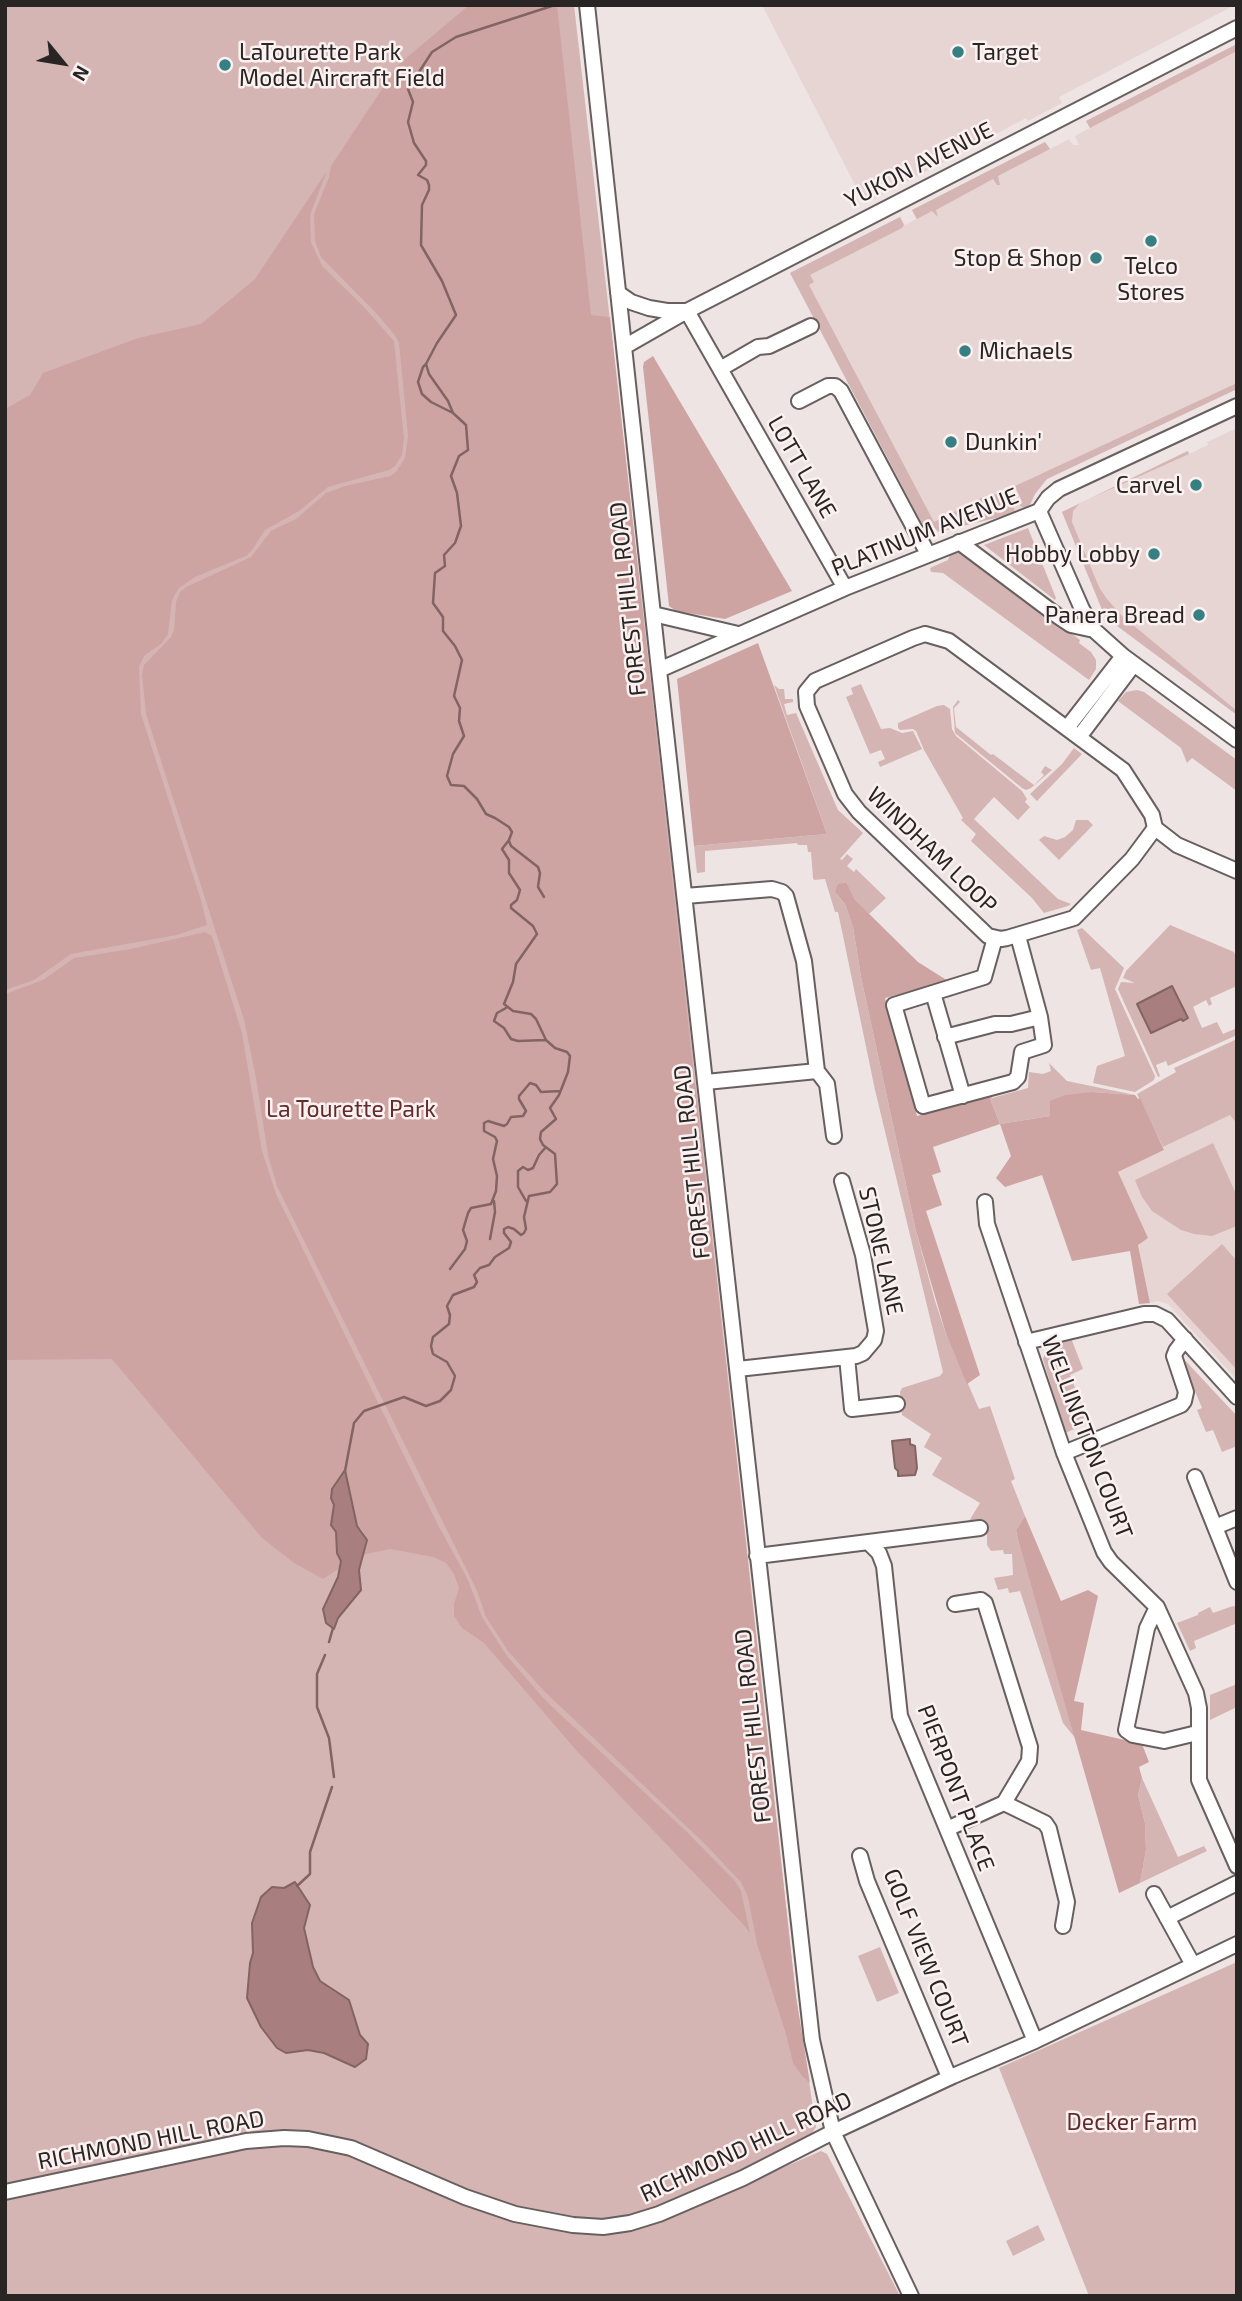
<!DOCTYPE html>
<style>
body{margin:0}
#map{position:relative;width:1242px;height:2301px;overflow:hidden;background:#ede4e3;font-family:"Exo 2",sans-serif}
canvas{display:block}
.frame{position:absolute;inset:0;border:7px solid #292525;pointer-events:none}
.north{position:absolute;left:28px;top:28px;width:70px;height:70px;-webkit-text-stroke:5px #faf1f0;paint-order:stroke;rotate:120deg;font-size:19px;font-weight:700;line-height:28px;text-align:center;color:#292525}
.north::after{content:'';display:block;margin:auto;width:24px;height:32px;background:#292525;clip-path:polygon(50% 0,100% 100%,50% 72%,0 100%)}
</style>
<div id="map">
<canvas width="1242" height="2301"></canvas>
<div class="frame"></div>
<div class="north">N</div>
</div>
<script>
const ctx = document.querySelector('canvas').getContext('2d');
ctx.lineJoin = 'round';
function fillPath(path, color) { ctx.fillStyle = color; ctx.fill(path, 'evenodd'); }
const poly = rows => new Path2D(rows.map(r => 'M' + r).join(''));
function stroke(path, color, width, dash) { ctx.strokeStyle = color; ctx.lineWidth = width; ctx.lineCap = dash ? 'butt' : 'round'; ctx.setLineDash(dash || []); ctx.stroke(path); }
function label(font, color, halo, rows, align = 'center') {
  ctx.font = font + ' "Exo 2",sans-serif'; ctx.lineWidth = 5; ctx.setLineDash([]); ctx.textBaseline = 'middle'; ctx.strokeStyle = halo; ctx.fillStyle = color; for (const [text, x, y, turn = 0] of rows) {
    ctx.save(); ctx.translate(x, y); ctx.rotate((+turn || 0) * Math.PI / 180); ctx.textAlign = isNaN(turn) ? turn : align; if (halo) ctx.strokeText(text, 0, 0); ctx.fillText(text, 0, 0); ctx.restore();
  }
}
fillPath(poly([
 [762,5,1235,5,1059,97,1062,103,1028,121,1026,118,865,204],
 [1237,44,1237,389,1047,479,1038,484,1026,507,1016,513,938,532,935,528,926,531,790,273,900,217,905,225,916,219,912,210,1045,142,1050,149,1069,139,1073,145,1079,145,1075,136,1090,128,1086,121],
 [1237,428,1237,715,1105,617,1062,512,1187,451,1189,454,1208,445,1207,442],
 [1231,1114,1237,1127,1237,1380,1168,1304,1158,1301,1150,1303,1138,1245,1118,1172,1164,1150,1163,1147]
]), '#e7d5d4');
fillPath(poly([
 [5,5,574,5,670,847,796,1997,816,2127,811,2135,705,2190,616,2222,544,2216,488,2200,362,2145,334,2136,303,2132,5,2187],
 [1237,44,1237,51,1090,128,1086,121],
 [1045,142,1050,149,998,176,1000,185,997,185,993,179,936,210,938,217,932,211,917,219,912,210],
 [900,217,904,225,902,228,810,275,814,282,809,285,934,522,985,496,987,499,1001,491,1008,497,1016,513,938,532,935,528,926,531,790,273],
 [1237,383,1237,389,1047,479,1035,494,1030,505,1025,508,1020,506,1021,499,1015,486],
 [1188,451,1189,454,1080,503,1073,511,1072,522,1099,587,1107,599,1122,616,1237,711,1237,715,1105,617,1062,512],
 [1028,528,1056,598,1055,600,984,545],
 [955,553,962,553,1080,640,1079,643,1091,652,1096,660,1096,669,1089,680,943,573,931,572,930,568,948,560,950,554],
 [861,684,881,729,890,728,902,733,913,731,922,749,880,767,878,762,885,759,881,750,870,754,846,697,853,694,851,688],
 [774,685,779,689,784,689,785,699,793,699,793,702,784,704,787,715,796,713,838,810,863,833,840,859,842,860,847,854,853,859,847,866,854,872,856,869,886,898,869,914,853,899,847,883,835,892,845,904,853,927,861,977,916,1231,935,1301,946,1334,979,1409,990,1406,1015,1479,1011,1481,1025,1516,1016,1530,1018,1540,1076,1739,1063,1723,1020,1591,1009,1593,1008,1588,998,1590,994,1578,1013,1575,1012,1554,1004,1554,1003,1550,991,1551,987,1545,987,1535,966,1526,980,1503,932,1475,942,1458,924,1447,931,1434,902,1415,900,1392,902,1388,940,1376,943,1372,875,1090,838,912,835,912,825,879,814,880,813,878,811,852,808,852,807,845,798,845,797,843,705,851,705,872,697,873,694,846,827,834],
 [1137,690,1144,692,1237,760,1237,791,1192,758,1187,763,1181,748,1118,701,1126,692],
 [958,700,960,702,954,708,956,727,991,755,993,754,1034,785,1044,775,1041,772,1045,766,1052,770,1031,788,1026,790,1022,788,955,733,953,707],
 [944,705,950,709,952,729,956,736,1022,791,1027,799,1025,802,1030,807,1018,820,994,797,974,819,1058,899,1071,904,1068,906,1044,913,1032,898,971,841,976,834,961,820,963,818,924,750,916,731,913,729,900,730,898,728,898,723,937,706],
 [1074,748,1082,754,1037,801,1030,794,1062,764],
 [1076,820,1088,820,1093,825,1059,860,1039,840,1044,836,1057,840,1065,837,1073,830],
 [1170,925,1234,952,1237,960,1237,986,1210,998,1212,1004,1209,1006,1206,1000,1193,1007,1202,1028,1217,1022,1223,1034,1237,1028,1237,1035,1168,1066,1166,1061,1156,1065,1160,1076,1158,1077,1118,989,1121,982,1135,983,1123,978,1126,971],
 [1082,928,1124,968,1115,989,1155,1076,1154,1080,1135,1092,1093,1083,1097,1066,1125,1056,1100,968,1091,970,1077,930],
 [1237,1039,1237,1124,1230,1115,1163,1147,1137,1094,1176,1072,1174,1068],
 [1049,1063,1067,1081,1135,1095,1093,1092,1050,1116,1000,1124,989,1096,991,1096,992,1098,1028,1088,1029,1072,1043,1074,1051,1071],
 [1213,1143,1237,1196,1237,1226,1212,1236,1194,1234,1181,1230,1152,1211,1142,1197,1135,1180],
 [1222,1244,1237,1261,1237,1370,1167,1294],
 [1071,1338,1083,1369,1070,1375,1089,1423,1065,1433,1043,1359,1047,1348,1052,1343],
 [1180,1355,1237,1416,1237,1446,1222,1452,1213,1430,1206,1432,1197,1410,1202,1408],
 [1233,1606,1237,1607,1237,1627,1235,1624,1194,1641,1196,1648,1190,1651,1177,1623,1198,1615,1198,1613,1210,1607,1213,1613],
 [1237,1684,1237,1707,1210,1720,1210,1695],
 [1142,1778,1178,1857,1204,1846,1207,1851,1140,1883,1146,1850,1145,1823,1138,1795],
 [880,1947,899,1993,877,2002,858,1956],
 [1237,1962,1237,2296,1089,2296,999,2068],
 [253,2146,314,2146,365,2158,518,2221,574,2232,600,2233,635,2229,656,2223,821,2151,827,2154,900,2296,5,2296,5,2198],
 [1038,2225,1045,2240,1013,2256,1006,2241]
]), '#d5b5b4');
fillPath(poly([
 [469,5,557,5,591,315,610,317,796,1997,810,2083,802,2076,793,2063,786,2034,757,1944,748,1897,741,1882,703,1842,543,1690,508,1651,486,1617,477,1591,277,1186,268,1155,256,1078,244,1020,146,714,142,675,144,665,171,637,174,630,176,602,180,592,186,587,251,557,271,531,296,519,326,493,345,486,390,476,396,472,405,458,408,436,399,343,394,334,375,312,321,257,315,241,314,214,329,177,331,166,398,65],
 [327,171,310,215,311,242,322,266,363,306,394,341,404,438,402,455,395,466,389,470,328,487,299,511,265,530,252,550,246,556,195,577,179,588,172,600,168,634,161,644,145,655,139,666,141,714,201,900,207,925,177,935,71,954,34,980,5,990,5,409,30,395,43,373,138,338,201,324,255,279],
 [653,356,792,591,725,619,676,611,669,606,643,367,644,362],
 [758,643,827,834,694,846,677,679],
 [843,883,847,883,854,899,918,962,948,981,885,998,917,1116,989,1096,1000,1124,1050,1116,1050,1101,1065,1095,1093,1092,1135,1095,1138,1099,1140,1098,1164,1150,1118,1172,1148,1238,1138,1245,1150,1303,1139,1304,1130,1251,1072,1261,1042,1175,1005,1187,996,1178,1011,1156,1000,1124,933,1147,941,1172,932,1175,942,1205,926,1211,980,1375,967,1384,946,1334,916,1231,861,977,853,927,845,904,835,892,838,884],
 [205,932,212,936,242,1033,262,1151,276,1194,437,1523,468,1580,482,1617,507,1656,546,1701,687,1832,735,1881,741,1891,750,1933,742,1923,576,1750,484,1643,462,1628,454,1616,454,1604,459,1588,454,1574,446,1563,433,1557,390,1549,362,1555,365,1548,363,1531,357,1526,345,1471,332,1489,331,1498,334,1505,332,1525,338,1540,336,1546,341,1561,340,1568,323,1579,294,1563,262,1538,112,1359,5,1360,5,994,43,980,74,958,131,949],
 [1025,1516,1061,1601,1088,1590,1098,1596,1074,1701,1084,1703,1081,1730,1142,1744,1149,1762,1139,1767,1142,1778,1138,1795,1145,1823,1146,1850,1140,1883,1119,1893,1018,1540,1016,1530]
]), '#cea4a3');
const water = poly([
 [1172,986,1188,1018,1183,1021,1181,1019,1151,1033,1137,1004,1172,986],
 [910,1439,910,1444,915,1446,917,1468,915,1475,898,1476,898,1471,895,1468,892,1441,910,1439],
 [345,1470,357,1526,367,1540,359,1570,361,1590,338,1618,334,1629,326,1623,323,1609,338,1577,341,1561,337,1553,336,1532,331,1525,334,1505,331,1498,332,1489,345,1470],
 [295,1882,310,1905,304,1928,313,1967,320,1981,349,2000,360,2035,368,2044,366,2059,355,2067,324,2053,308,2050,286,2053,277,2048,261,2027,247,1998,250,1963,253,1953,252,1923,261,1897,272,1887,284,1888,295,1882]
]);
fillPath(water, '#a87f7e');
stroke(water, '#826463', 2);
stroke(poly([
 [426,364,423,367,418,382,422,394,431,402,453,413],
 [509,841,511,846,538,867,540,873,538,887,544,897],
 [506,1008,497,1013,494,1021,504,1028,511,1039,518,1041,546,1040],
 [526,1201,518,1187,518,1171,523,1167,528,1170,533,1168,539,1155,546,1147],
 [490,1239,495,1212,494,1201],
 [450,1269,465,1249,467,1241,463,1230,468,1213,471,1208,491,1204,496,1191,497,1176,493,1159,497,1141,495,1137,484,1131,484,1123,488,1121,504,1126,507,1124,511,1117,523,1116,526,1111,519,1099,519,1096,530,1083,536,1085,541,1092,560,1091],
 [345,1471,354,1423,364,1411,404,1397,426,1406,440,1401,451,1390,455,1376,447,1362,433,1354,431,1346,433,1337,449,1324,450,1315,447,1306,453,1295,474,1287,477,1282,474,1275,480,1268,489,1265,495,1257,509,1248,511,1242,504,1233,504,1229,508,1227,514,1229,521,1235,524,1233,526,1229,524,1217,529,1196,550,1192,557,1184,555,1154,543,1145,540,1139,541,1132,556,1119,550,1108,559,1095,568,1072,570,1056,567,1052,555,1048,546,1040,536,1019,531,1014,513,1011,504,1004,513,982,516,964,537,934,533,926,511,908,511,905,517,900,520,890,509,873,509,860,502,849,509,840,512,832,509,827,495,818,486,814,477,799,464,786,451,785,447,776,453,754,464,736,459,721,460,708,454,696,462,660,455,646,443,631,443,617,433,603,435,573,445,566,444,555,455,543,461,526,457,493,451,476,459,456,468,450,466,425,453,413,448,401,429,374,426,364,437,343,456,315,442,281,421,245,422,205,429,190,429,185,427,180,418,175,426,165,426,161,414,143,408,122,413,102,408,89,432,52,456,37,555,5],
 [329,1642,333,1628],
 [325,1655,317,1674,317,1707,329,1738,334,1777],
 [297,1886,310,1874,310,1852,332,1787]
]), '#826463', 2.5);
const minor = poly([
 [587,5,659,670,812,2040,833,2132,911,2296],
 [618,293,631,302,649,308,667,311,685,311],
 [687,311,845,588],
 [624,347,687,311,1237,28],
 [720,369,758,347,769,346,811,326],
 [799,401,828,386,835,386,841,391,928,554],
 [1039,511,1082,609,1094,630,1123,656,1237,740],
 [959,542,1059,617,1071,625,1094,630],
 [653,614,738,634],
 [925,634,949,641,1123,770,1152,815,1155,828,1132,859,1074,918,1007,938,1001,939,988,936,859,812,845,794,807,706,806,692,815,681,913,638,925,634],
 [659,670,845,588,1039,511,1048,498,1059,489,1237,406],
 [1067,728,1123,656],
 [1079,737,1134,664],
 [1155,828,1177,845,1237,871],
 [685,896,772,889,782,892,786,896,804,961,817,1071,827,1084,834,1136],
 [995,938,984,977,894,1005,923,1106,1013,1082,1018,1077,1022,1052,1044,1045,1040,1017,1018,936],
 [933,993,963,1096],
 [945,1037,995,1024,1011,1024,1040,1017],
 [706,1082,817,1071],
 [985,1202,987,1224,1064,1453,1104,1552,1111,1562,1157,1607,1196,1693,1199,1708,1199,1780,1237,1866],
 [1026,1342,1144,1314,1155,1314,1167,1320,1237,1397],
 [847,1357,852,1409,897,1404],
 [738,1369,856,1356,863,1353,874,1340,876,1331,863,1255,842,1181],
 [1064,1453,1181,1405,1184,1401,1186,1392,1174,1356,1176,1351,1185,1339],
 [1195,1477,1237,1582],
 [1215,1527,1237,1518],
 [869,1543,879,1553,884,1566,900,1716,1035,2041],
 [757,1556,980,1528],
 [955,1604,981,1600,985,1603,1030,1747,1029,1761,1004,1803],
 [1157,1607,1147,1628,1126,1730,1133,1735,1164,1741,1197,1733],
 [947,1829,1004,1803,1045,1823,1049,1829,1067,1902,1063,1926],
 [860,1856,867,1881,949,2077],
 [1154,1894,1192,1963],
 [1167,1918,1237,1883],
 [5,2192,246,2141,284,2138,308,2139,351,2148,465,2197,515,2214,573,2225,603,2227,630,2223,659,2214,743,2178,833,2132,953,2076,1035,2041,1237,1944]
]);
stroke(minor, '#68605f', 18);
stroke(minor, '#fff', 14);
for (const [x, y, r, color] of [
 [958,52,7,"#367f83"],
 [225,65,7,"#367f83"],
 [1151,241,7,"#367f83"],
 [1096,258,7,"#367f83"],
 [965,351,7,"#367f83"],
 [951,442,7,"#367f83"],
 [1196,485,7,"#367f83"],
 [1154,554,7,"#367f83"],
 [1199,615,7,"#367f83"]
]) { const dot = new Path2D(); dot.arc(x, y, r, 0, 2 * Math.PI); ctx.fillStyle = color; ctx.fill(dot); stroke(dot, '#faf1f0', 2.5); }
label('23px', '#292525', '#faf1f0', [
 ["LaTourette Park",239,52],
 ["Model Aircraft Field",239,78],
 ["Target",972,52],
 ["Stop & Shop",1082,258,"right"],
 ["Telco",1151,266,"center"],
 ["Stores",1151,292,"center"],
 ["Michaels",979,351],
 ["Dunkin'",965,442],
 ["Carvel",1182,485,"right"],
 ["Hobby Lobby",1140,554,"right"],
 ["Panera Bread",1185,615,"right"]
], 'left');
label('23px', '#292525', '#faf1f0', [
 ["YUKON AVENUE",919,165,-27],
 ["LOTT LANE",802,467,60],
 ["PLATINUM AVENUE",925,532,-22],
 ["FOREST HILL ROAD",628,599,-96],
 ["WINDHAM LOOP",932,850,44],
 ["FOREST HILL ROAD",692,1162,-96],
 ["STONE LANE",881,1251,77],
 ["WELLINGTON COURT",1087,1437,69],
 ["FOREST HILL ROAD",753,1726,-96],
 ["PIERPONT PLACE",956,1788,69],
 ["GOLF VIEW COURT",926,1958,68],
 ["RICHMOND HILL ROAD",151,2140,-11],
 ["RICHMOND HILL ROAD",746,2147,-25]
]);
label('23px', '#622b2c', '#faf1f0', [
 ["La Tourette Park",351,1109],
 ["Decker Farm",1132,2122]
]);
</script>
